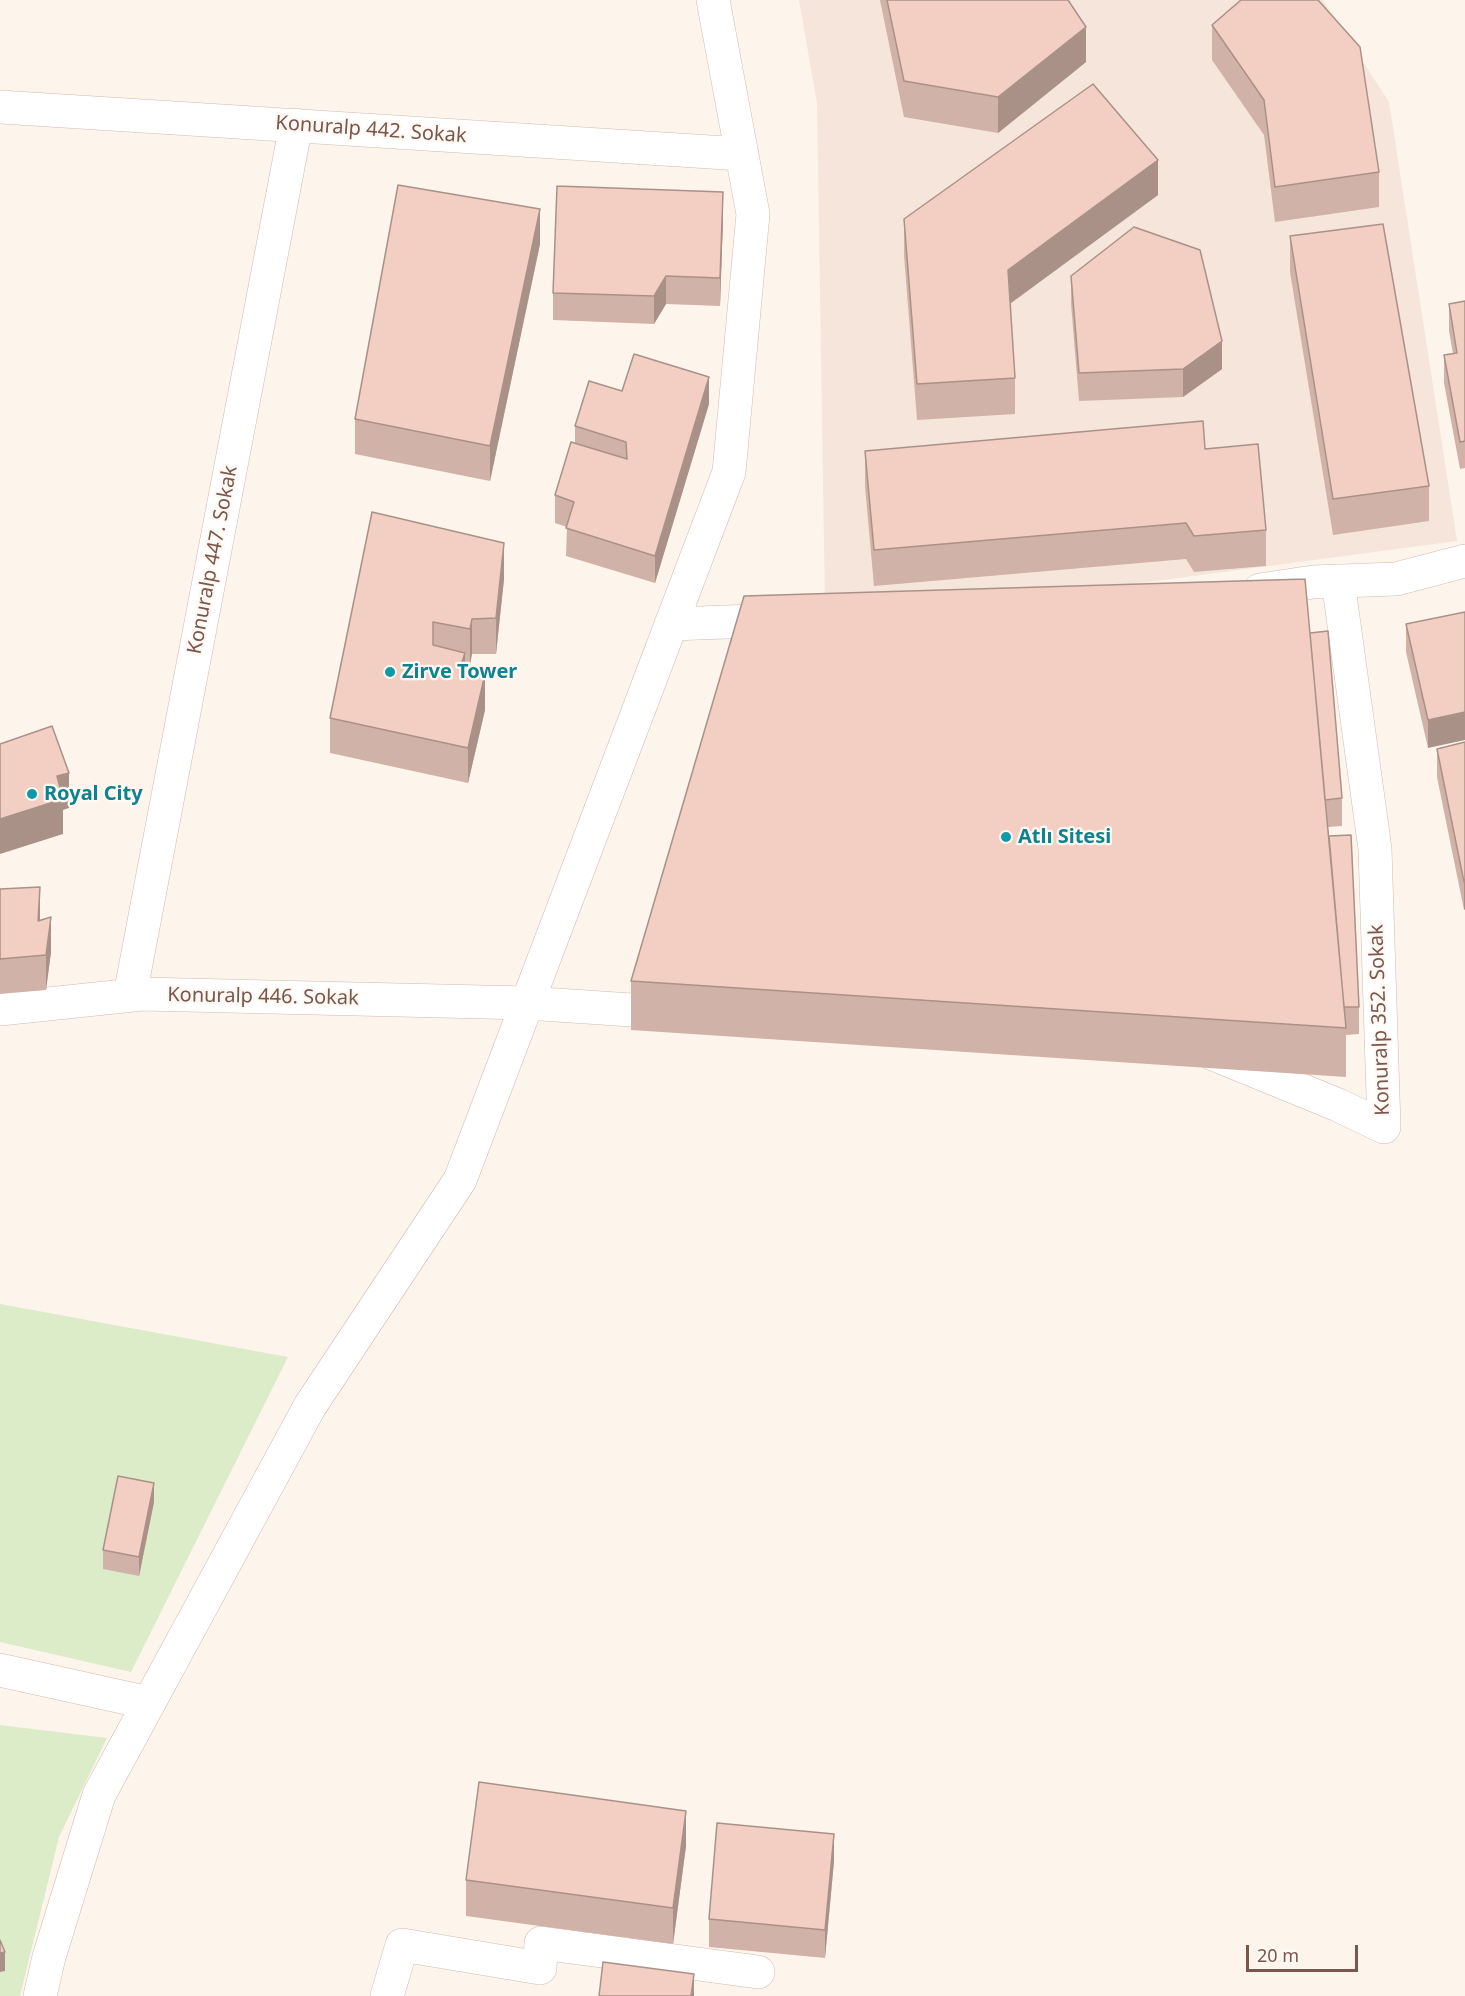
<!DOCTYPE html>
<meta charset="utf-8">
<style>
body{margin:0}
#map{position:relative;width:1465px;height:1996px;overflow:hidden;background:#fdf4ec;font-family:"Noto Sans",sans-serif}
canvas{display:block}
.scale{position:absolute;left:1246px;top:1945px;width:112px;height:27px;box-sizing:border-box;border:3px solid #7a574d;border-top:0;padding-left:8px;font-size:18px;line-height:21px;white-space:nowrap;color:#7a574d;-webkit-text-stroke:4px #fff8f3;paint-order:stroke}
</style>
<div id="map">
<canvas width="1465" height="1996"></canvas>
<div class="scale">20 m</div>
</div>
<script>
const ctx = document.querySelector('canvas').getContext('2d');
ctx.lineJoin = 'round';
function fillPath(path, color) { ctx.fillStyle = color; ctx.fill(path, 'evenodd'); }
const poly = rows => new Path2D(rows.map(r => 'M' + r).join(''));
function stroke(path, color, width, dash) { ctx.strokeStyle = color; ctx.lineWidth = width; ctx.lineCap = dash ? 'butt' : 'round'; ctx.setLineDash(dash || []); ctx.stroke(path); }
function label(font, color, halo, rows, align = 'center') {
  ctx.font = font + ' "Noto Sans",sans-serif'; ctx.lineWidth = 4.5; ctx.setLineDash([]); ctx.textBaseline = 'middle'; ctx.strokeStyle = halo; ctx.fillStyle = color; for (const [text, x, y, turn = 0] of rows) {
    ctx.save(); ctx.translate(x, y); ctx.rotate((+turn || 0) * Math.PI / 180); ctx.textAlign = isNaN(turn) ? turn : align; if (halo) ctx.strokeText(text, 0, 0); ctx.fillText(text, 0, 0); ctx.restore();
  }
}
fillPath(poly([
 [799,0,1323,0,1389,102,1457,541,1065,593,825,603,817,103]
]), '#f5e5da');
fillPath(poly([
 [0,1304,288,1357,131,1672,0,1642],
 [0,1725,107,1738,59,1837,20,1996,0,1996]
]), '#dcecc9');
const minor = poly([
 [0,107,742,154],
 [1260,590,1313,582,1396,579,1465,561],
 [671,624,781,620],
 [130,995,296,125],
 [0,1009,143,994,527,1003,676,1013],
 [1211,1053,1338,1105,1384,1127,1375,849,1338,581],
 [0,1670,149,1703],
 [40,1996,49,1957,99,1795,310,1406,460,1180,729,472,753,214,713,0],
 [387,1996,402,1945,540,1968,541,1943,758,1972]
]);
stroke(minor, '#d1bab0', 34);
stroke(minor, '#fff', 33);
fillPath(poly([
 [880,0,1068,0,1086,62,998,133,904,117],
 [1212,25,1379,172,1379,207,1275,222,1264,135,1212,60],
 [1158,195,1010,304,1015,378,1015,414,917,420,904,255,904,219],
 [723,220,720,306,666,304,654,324,553,320,553,293],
 [1290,236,1429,486,1429,521,1333,535,1290,272],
 [540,244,490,481,355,454,355,419],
 [1071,276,1222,369,1183,397,1079,401,1071,304],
 [1465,301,1465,468,1460,469,1444,383,1444,355,1453,354,1449,331,1449,304],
 [622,391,709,404,655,583,566,556,567,527,555,523,555,495,575,443,575,426],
 [865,451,1266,530,1266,566,1194,572,1186,559,874,586,865,486],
 [372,512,504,579,496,654,472,654,470,664,465,664,465,669,485,710,468,783,330,753,330,718],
 [1465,612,1428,748,1406,652,1406,624],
 [1310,633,1342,798,1342,826,1328,827,1329,836,1359,1007,1359,1034,1346,1035,1346,1077,631,1030,631,981],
 [1465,742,1465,909,1464,910,1437,777,1437,749],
 [0,889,40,920,51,952,46,990,0,994],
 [154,1502,139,1576,103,1569,103,1550],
 [686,1846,673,1944,466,1916,466,1880],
 [834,1861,825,1958,709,1947,709,1919]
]), '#d1b2a8');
fillPath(poly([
 [1086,27,1086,62,998,133,998,97],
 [1158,160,1158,195,1008,305,1008,270],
 [723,192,723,220,720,306,720,278],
 [540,209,540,244,490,481,490,446],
 [666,276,666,304,654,324,654,296],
 [1222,341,1222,369,1183,397,1183,369],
 [709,377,709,404,655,583,655,556],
 [504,543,504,579,496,654,496,618],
 [472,619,472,654,470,664,470,629],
 [465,653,465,688,460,668],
 [485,674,485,710,468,783,468,748],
 [1465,712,1465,740,1428,748,1428,720],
 [69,773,69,808,63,810,63,834,0,854,0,819,57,776],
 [1464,882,1465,882,1465,909,1464,910],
 [40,887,40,923,38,956,38,921],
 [51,917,51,952,46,990,46,955],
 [154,1483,154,1502,139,1576,139,1557],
 [686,1811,686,1846,673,1944,673,1908],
 [834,1834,834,1861,825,1958,825,1930],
 [5,1952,5,1971,0,1972,0,1953],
 [694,1974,694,1996,691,1996]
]), '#aa9188');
const building = poly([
 [887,0,1068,0,1086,27,998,97,904,81,887,0],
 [1241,0,1318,0,1360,47,1379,172,1275,187,1264,100,1212,25,1241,0],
 [1093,84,1158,160,1008,270,1015,378,917,384,904,219,1093,84],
 [398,185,540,209,490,446,355,419,398,185],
 [557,186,723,192,720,278,666,276,654,296,553,293,557,186],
 [1383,224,1429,486,1333,499,1290,236,1383,224],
 [1134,227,1200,250,1222,341,1183,369,1079,373,1071,276,1134,227],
 [1465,301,1465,441,1460,442,1444,355,1457,353,1449,304,1465,301],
 [634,354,709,377,655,556,566,528,574,502,555,495,571,442,627,459,626,442,575,426,589,381,622,391,634,354],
 [1203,421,1205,449,1258,444,1266,530,1194,536,1186,523,874,550,865,451,1203,421],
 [372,512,504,543,496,618,472,619,470,629,433,622,433,645,465,653,460,668,485,674,468,748,330,718,372,512],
 [1305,579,1346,1028,631,981,744,596,1305,579],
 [1465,612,1465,712,1428,720,1406,624,1465,612],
 [1328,631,1342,798,1325,800,1310,633,1328,631],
 [52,726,69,773,57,776,63,799,0,819,0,744,52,726],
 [1465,742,1465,882,1464,882,1437,749,1465,742],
 [1351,835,1359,1007,1344,1007,1329,836,1351,835],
 [40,887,38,921,51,917,46,955,0,959,0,889,40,887],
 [118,1476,154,1483,139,1557,103,1550,118,1476],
 [479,1782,686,1811,673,1908,466,1880,479,1782],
 [717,1823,834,1834,825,1930,709,1919,717,1823],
 [0,1940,5,1952,0,1953,0,1940],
 [603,1962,694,1974,691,1996,599,1996,603,1962]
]);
fillPath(building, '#f3cfc3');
stroke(building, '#aa9188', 1.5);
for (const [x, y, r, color] of [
 [390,672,6,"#0f9aa8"],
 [32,794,6,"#0f9aa8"],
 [1006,837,6,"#0f9aa8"]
]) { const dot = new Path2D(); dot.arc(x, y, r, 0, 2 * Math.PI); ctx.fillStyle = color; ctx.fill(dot); stroke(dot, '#fff8f3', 2); }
label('20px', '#7a574d', '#fff8f3', [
 ["Konuralp 442. Sokak",371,130,4],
 ["Konuralp 447. Sokak",213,560,-79],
 ["Konuralp 446. Sokak",263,997,1],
 ["Konuralp 352. Sokak",1380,1020,-92]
]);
label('bold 20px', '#0d838f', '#fff8f3', [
 ["Zirve Tower",402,672],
 ["Royal City",44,794],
 ["Atlı Sitesi",1018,837]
], 'left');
</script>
